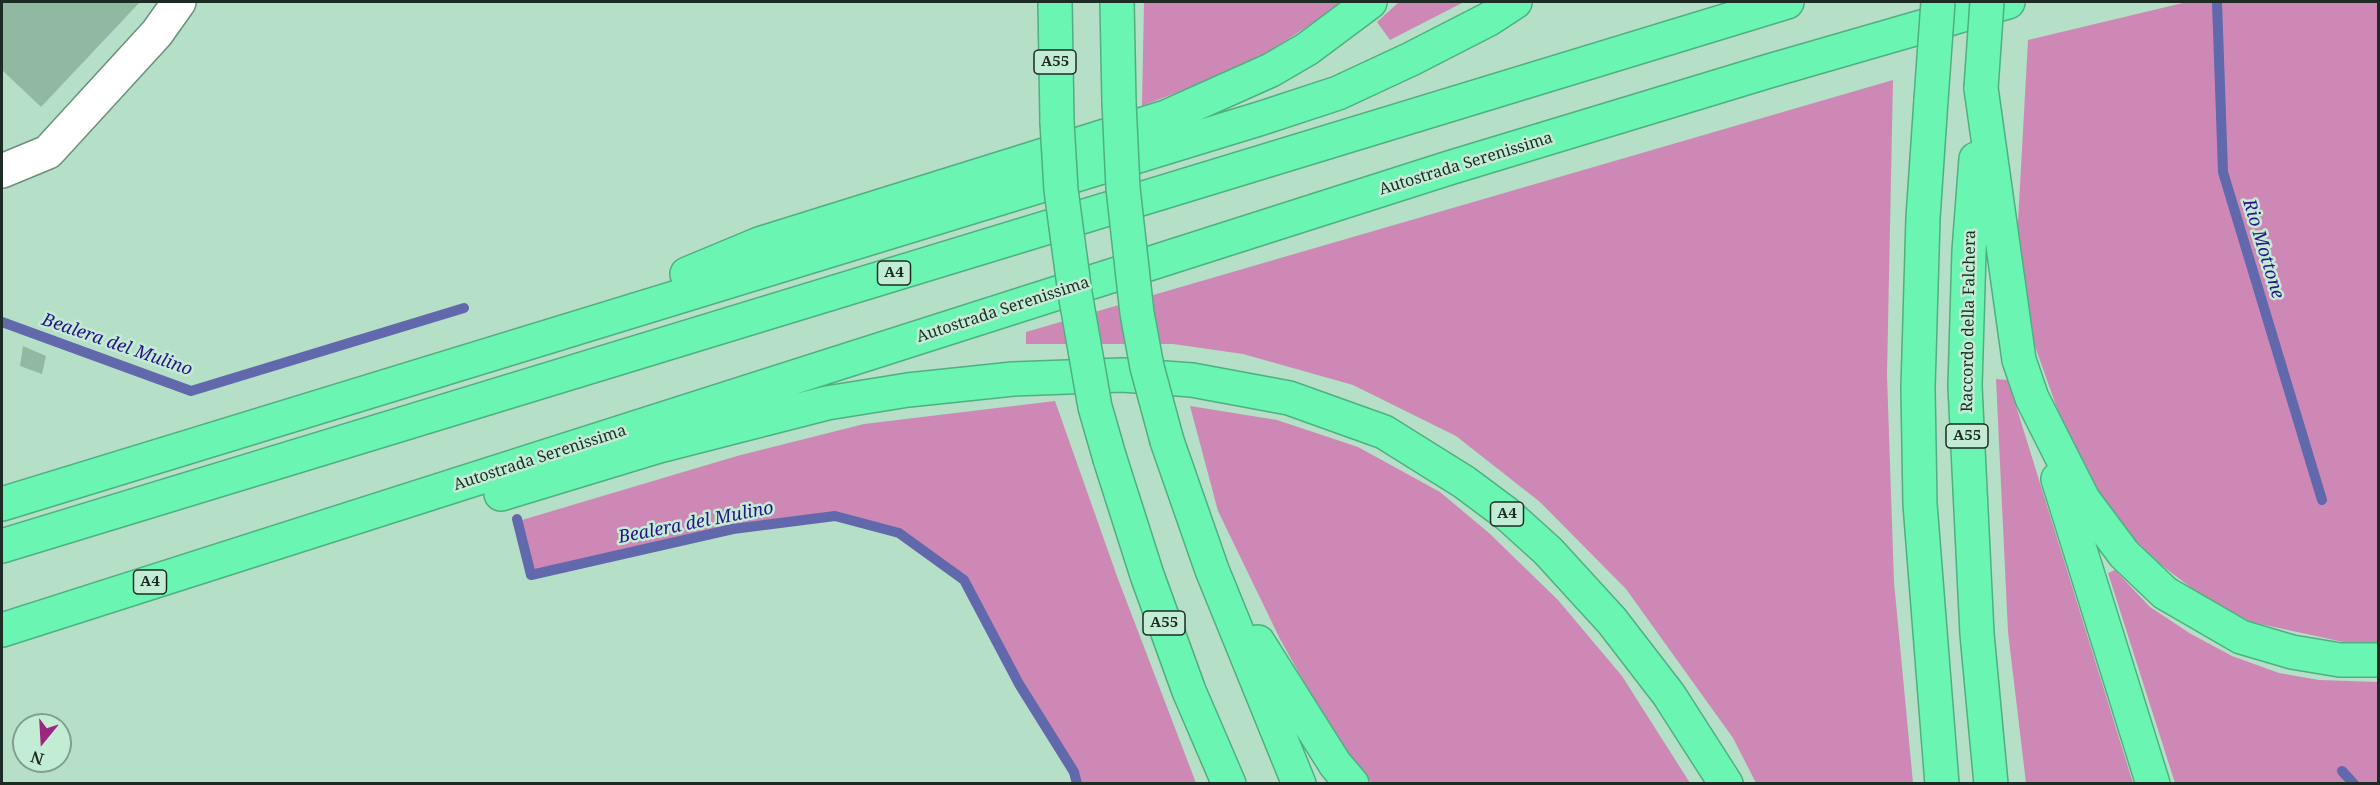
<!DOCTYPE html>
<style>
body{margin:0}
#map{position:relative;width:2380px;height:785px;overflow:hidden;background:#b6dfc7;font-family:"Noto Serif",serif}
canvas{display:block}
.frame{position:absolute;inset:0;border:3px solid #1c2c24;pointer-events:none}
.north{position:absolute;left:12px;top:713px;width:60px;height:60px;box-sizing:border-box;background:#c3ecd4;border:2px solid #809f8e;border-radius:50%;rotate:198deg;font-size:16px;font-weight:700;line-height:24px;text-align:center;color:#1c2c24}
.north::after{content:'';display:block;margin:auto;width:21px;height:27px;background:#9d2680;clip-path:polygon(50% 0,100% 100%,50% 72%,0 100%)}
</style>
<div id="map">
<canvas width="2380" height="785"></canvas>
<div class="frame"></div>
<div class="north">N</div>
</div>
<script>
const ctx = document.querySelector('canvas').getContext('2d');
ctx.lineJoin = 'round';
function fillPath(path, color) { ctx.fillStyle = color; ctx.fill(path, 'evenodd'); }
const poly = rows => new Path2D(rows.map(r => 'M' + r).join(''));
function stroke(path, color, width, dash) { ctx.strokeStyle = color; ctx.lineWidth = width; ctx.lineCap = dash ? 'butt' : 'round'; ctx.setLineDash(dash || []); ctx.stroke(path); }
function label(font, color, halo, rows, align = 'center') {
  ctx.font = font + ' "Noto Serif",serif'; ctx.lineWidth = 5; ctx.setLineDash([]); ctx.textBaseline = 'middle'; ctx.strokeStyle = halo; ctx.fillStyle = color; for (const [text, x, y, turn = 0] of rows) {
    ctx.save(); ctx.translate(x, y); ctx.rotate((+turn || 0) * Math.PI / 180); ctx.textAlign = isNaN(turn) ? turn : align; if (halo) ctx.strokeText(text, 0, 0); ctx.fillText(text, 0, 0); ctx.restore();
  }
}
fillPath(poly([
 [1144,2,1344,2,1270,51,1209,80,1142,106],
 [1399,2,1464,2,1390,40,1377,22],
 [2187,2,2378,2,2378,643,2348,643,2251,622,2202,596,2160,564,2118,523,2086,474,2059,414,2036,349,2020,296,2017,240,2028,40],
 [1893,80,1887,375,1894,582,1913,783,1756,783,1733,738,1626,589,1540,502,1456,436,1353,385,1243,354,1173,344,1026,344,1026,332],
 [1996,379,2008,380,2133,783,2026,783,2008,632],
 [1055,401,1118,579,1196,783,1081,783,1077,770,1023,683,967,578,899,530,836,513,732,525,533,570,522,520,737,456,864,424],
 [1190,406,1277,420,1358,447,1440,492,1489,533,1558,600,1622,676,1690,783,1372,783,1335,738,1280,639,1218,511],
 [2115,570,2150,607,2191,634,2232,656,2279,673,2319,680,2378,682,2378,783,2175,783,2108,573]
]), '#ce88b6');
stroke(poly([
 [2217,2,2223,172,2322,500],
 [2,322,191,391,464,308],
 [517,519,531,575,733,529,835,516,899,533,964,580,1019,684,1074,772,1077,784],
 [2342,771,2354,784]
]), '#6168ab', 10);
fillPath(poly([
 [2,2,140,2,41,107,2,70],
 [23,346,46,356,42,374,20,366]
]), '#91b9a2');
const minor = poly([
 [2,171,48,152,157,33,179,2]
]);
const highway = poly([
 [1055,2,1057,122],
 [1117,2,1119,102],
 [1981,88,2019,360,2032,398,2083,499,2124,554,2165,593,2241,637,2292,652,2340,660,2378,660],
 [1931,100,1923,218,1918,388,1920,504,1942,784],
 [1976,159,1969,251,1965,386,1977,634,1991,784],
 [687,274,759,244,1166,117,1271,70,1307,49,1370,2],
 [1167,441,1212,570,1299,784],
 [1110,459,1147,575,1189,691,1229,784],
 [2058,479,2153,784],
 [501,494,659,446,827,403,908,390,1013,379,1122,375,1192,380,1289,398,1384,432,1464,482,1507,514,1548,551,1612,621,1669,695,1726,784],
 [2,504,1262,118,1338,93,1411,59,1489,19,1515,2],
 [2,546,1787,2],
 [2,630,1449,168,1769,71,2008,2],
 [1258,642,1335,764,1352,784]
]);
stroke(minor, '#6a907b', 36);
stroke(highway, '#4faf81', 36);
stroke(minor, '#fff', 33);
stroke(highway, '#6af5b3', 33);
const highwayBridge = poly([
 [1981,88,1987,2],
 [1931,100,1938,2],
 [1119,102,1123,188,1137,313,1147,367,1167,441],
 [1057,122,1061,190,1075,293,1095,407,1110,459]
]);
stroke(highwayBridge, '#4faf81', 36, []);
stroke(highwayBridge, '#6af5b3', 33);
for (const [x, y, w] of [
 [1055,62,42],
 [894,273,33],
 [1967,436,42],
 [1507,514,33],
 [150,582,33],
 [1164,623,42]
]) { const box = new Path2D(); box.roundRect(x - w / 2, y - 12, w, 24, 4.5); ctx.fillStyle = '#c3ecd4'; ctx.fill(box); stroke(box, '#1c2c24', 1.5); }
label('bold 15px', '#1c2c24', null, [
 ["A55",1055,62],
 ["A4",894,273],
 ["A55",1967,436],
 ["A4",1507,514],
 ["A4",150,582],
 ["A55",1164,623]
]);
label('16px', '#1c2c24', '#c3ecd4', [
 ["Autostrada Serenissima",1466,164,-17],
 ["Autostrada Serenissima",1003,310,-18],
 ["Raccordo della Falchera",1969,321,-89],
 ["Autostrada Serenissima",540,458,-18]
]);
label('italic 18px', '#2c118a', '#c3ecd4', [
 ["Rio Mottone",2263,249,73],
 ["Bealera del Mulino",117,345,19],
 ["Bealera del Mulino",696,523,-11]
]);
</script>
